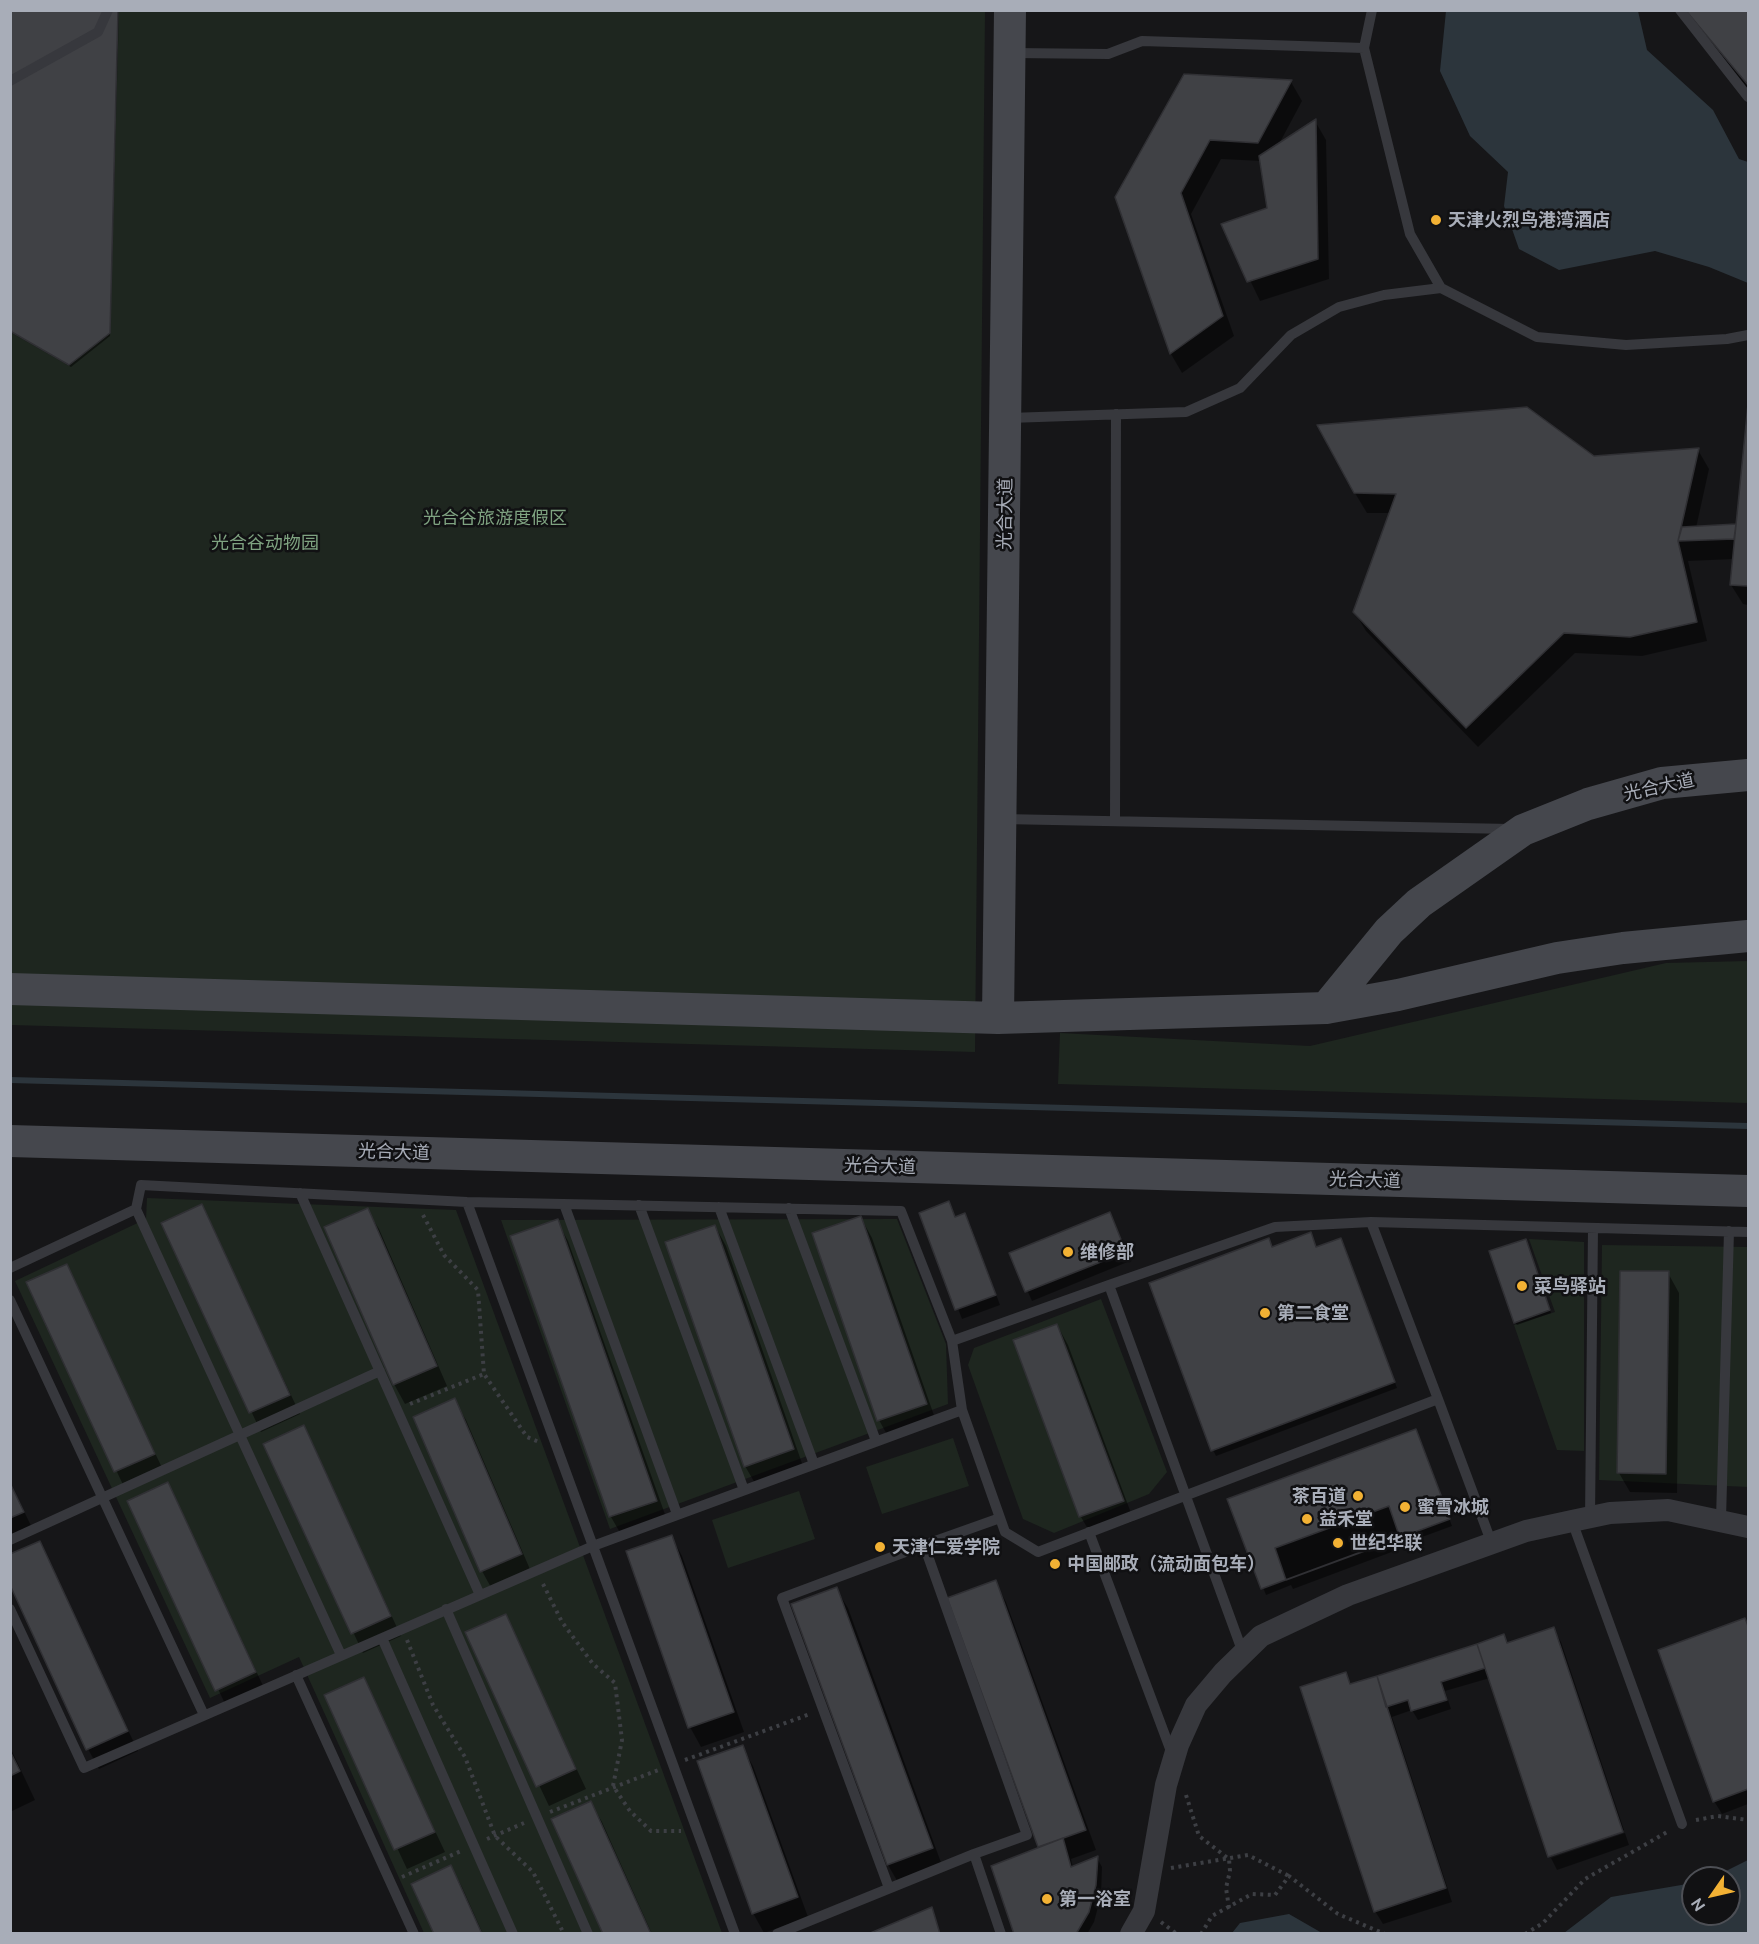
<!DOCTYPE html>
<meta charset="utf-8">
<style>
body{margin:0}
#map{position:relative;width:1759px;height:1944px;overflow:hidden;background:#161618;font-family:Ubuntu,sans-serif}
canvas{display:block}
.frame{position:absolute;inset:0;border:12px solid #a8adb8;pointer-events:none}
.north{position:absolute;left:1681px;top:1866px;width:60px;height:60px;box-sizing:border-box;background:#111113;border:2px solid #4d4f55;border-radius:50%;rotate:236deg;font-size:16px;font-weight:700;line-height:24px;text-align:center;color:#a8adb8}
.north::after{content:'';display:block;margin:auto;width:21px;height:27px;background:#f2b134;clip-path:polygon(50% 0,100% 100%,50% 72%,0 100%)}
</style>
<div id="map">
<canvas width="1759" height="1944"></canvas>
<div class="frame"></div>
<div class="north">N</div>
</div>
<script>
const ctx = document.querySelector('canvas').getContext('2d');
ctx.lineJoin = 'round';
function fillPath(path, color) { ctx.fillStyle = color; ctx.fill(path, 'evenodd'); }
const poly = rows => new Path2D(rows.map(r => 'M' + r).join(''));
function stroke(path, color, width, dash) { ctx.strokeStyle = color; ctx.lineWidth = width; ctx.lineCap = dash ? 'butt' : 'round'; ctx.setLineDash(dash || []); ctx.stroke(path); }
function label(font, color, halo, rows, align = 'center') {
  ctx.font = font + ' Ubuntu,"Noto Sans SC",sans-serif'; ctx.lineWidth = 5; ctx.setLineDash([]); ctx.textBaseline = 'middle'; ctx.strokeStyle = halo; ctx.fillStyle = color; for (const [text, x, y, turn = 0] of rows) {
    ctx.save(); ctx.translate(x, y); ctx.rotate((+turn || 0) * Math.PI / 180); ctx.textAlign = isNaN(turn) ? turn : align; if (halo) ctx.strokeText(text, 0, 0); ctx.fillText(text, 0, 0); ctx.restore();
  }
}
fillPath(poly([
 [11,11,985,11,975,1052,11,1025],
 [1748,961,1748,1103,1058,1084,1060,1033,1310,1046,1666,963],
 [147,1198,456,1210,722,1933,424,1933,299,1657,210,1698,15,1281,146,1219],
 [897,1219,946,1344,948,1404,610,1529,501,1220],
 [1529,1239,1584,1242,1584,1451,1557,1450,1514,1325,1555,1312],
 [1602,1245,1748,1247,1748,1487,1599,1480],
 [1101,1299,1167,1472,1149,1494,1054,1533,1023,1519,968,1365,974,1348],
 [953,1438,969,1486,882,1514,866,1467],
 [799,1491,815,1539,728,1568,712,1520]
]), '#1e261f');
fillPath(poly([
 [1446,11,1638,11,1647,50,1713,110,1739,159,1748,162,1748,283,1709,267,1655,251,1559,270,1519,249,1504,206,1508,172,1470,136,1440,71],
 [1748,1860,1748,1933,1564,1933,1611,1897,1693,1883,1693,1914,1729,1914,1729,1878,1712,1878],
 [1289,1914,1322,1933,1232,1933,1240,1923]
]), '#2c353c');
fillPath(poly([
 [10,10,119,10,110,336,71,367,10,332],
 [1691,10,1748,10,1748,89,1700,32],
 [1185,76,1291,82,1302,101,1278,146,1315,121,1326,140,1329,279,1260,301,1223,224,1269,209,1261,161,1221,159,1191,214,1234,336,1182,373,1171,354,1116,197],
 [1748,419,1748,605,1743,604,1731,585,1734,559,1688,561,1707,641,1642,656,1575,653,1478,747,1366,631,1354,611,1391,513,1367,513,1355,493,1593,458,1698,450,1709,469,1696,528,1737,525],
 [949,1203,956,1218,965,1215,970,1224,1000,1305,962,1319,921,1213],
 [201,1206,300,1414,261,1432,163,1224],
 [367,1210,379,1229,447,1386,405,1404,394,1384],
 [1109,1214,1130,1261,1032,1301,1011,1254],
 [861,1218,872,1238,937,1424,890,1440,879,1420],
 [557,1221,568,1241,667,1520,622,1536,611,1517,512,1237],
 [715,1226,726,1246,804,1469,756,1485,745,1466],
 [1310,1234,1317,1248,1340,1239,1344,1245,1397,1388,1216,1456,1213,1450,1272,1248],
 [1527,1243,1551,1313,1517,1325,1515,1322],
 [66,1266,165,1474,126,1491,28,1283],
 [1668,1273,1679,1293,1677,1493,1630,1492,1619,1473],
 [1057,1325,1068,1345,1134,1521,1092,1536,1081,1517,1015,1341],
 [454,1400,466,1420,532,1574,493,1591,482,1571,415,1418],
 [303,1427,401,1636,363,1653,265,1445],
 [1419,1437,1452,1526,1403,1544,1405,1547,1293,1589,1291,1585,1266,1595,1229,1500],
 [10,1482,34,1532,10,1542],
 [168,1484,266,1692,228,1710,129,1501],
 [671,1536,682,1556,744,1732,701,1747,690,1727],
 [39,1543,138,1751,99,1769,88,1749],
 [995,1582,1006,1602,1096,1850,1071,1859,1073,1868,1097,1858,1102,1867,1101,1896,1094,1922,1087,1934,1016,1934,1040,1849,949,1599],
 [836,1589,848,1608,943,1868,899,1884,888,1865],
 [505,1616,586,1789,549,1806,467,1633],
 [1745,1620,1748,1626,1748,1804,1722,1814,1714,1801],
 [1553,1629,1561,1642,1624,1830,1550,1857,1490,1678,1445,1691,1451,1709,1418,1720,1412,1710,1392,1717,1452,1902,1383,1924,1375,1911,1345,1674,1352,1685,1503,1636,1508,1644],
 [363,1679,445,1852,407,1869,326,1696],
 [10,1747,35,1800,10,1812],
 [742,1747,753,1766,808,1917,764,1933,753,1913],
 [591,1803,602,1822,652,1934,604,1934],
 [1625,1833,1629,1845,1557,1870,1551,1858],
 [451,1867,462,1887,483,1934,435,1934]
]), '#0007');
stroke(poly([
 [10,1080,1748,1126]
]), '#2c353c', 6);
const building = poly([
 [10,10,118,10,110,333,69,365,10,331,10,10],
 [1689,10,1748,10,1748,85,1687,12,1689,10],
 [1184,74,1292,80,1258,143,1210,140,1181,193,1223,316,1170,354,1115,197,1184,74],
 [1316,119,1318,259,1247,282,1221,224,1267,208,1259,156,1316,119],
 [1748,404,1748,586,1730,585,1748,404],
 [1527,407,1594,456,1699,448,1678,541,1697,622,1630,637,1564,633,1466,728,1353,612,1396,494,1354,493,1317,425,1527,407],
 [1736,524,1734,539,1678,541,1682,527,1736,524],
 [949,1201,955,1217,965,1213,996,1295,955,1310,919,1213,949,1201],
 [202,1204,290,1395,249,1413,161,1223,202,1204],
 [368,1208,437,1366,393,1385,324,1227,368,1208],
 [1110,1212,1126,1252,1025,1292,1009,1253,1110,1212],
 [861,1216,927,1404,877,1421,812,1233,861,1216],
 [558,1219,657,1501,609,1517,510,1236,558,1219],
 [715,1225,794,1449,744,1467,665,1242,715,1225],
 [1311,1232,1316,1247,1341,1238,1395,1382,1211,1451,1149,1283,1269,1238,1272,1247,1311,1232],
 [1526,1239,1550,1310,1514,1323,1489,1251,1526,1239],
 [67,1264,155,1454,114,1472,26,1282,67,1264],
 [1620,1271,1669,1271,1666,1474,1617,1473,1620,1271],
 [1057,1324,1124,1501,1079,1517,1013,1340,1057,1324],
 [455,1398,522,1554,480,1572,413,1417,455,1398],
 [304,1425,391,1616,351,1634,263,1444,304,1425],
 [1416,1429,1450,1519,1261,1589,1227,1499,1416,1429],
 [168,1482,256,1672,215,1691,127,1501,168,1482],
 [10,1483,24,1512,10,1518,10,1483],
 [1389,1506,1400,1538,1286,1580,1275,1548,1389,1506],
 [672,1535,734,1712,688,1728,626,1551,672,1535],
 [40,1541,128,1731,86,1750,10,1585,10,1554,40,1541],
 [996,1580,1086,1830,1038,1847,947,1598,996,1580],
 [837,1587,933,1848,887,1865,791,1604,837,1587],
 [506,1614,576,1769,536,1787,465,1632,506,1614],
 [1745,1618,1748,1626,1748,1789,1713,1802,1658,1650,1745,1618],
 [1554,1627,1623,1832,1548,1857,1477,1644,1504,1634,1507,1643,1554,1627],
 [1477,1644,1485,1668,1441,1682,1447,1700,1411,1711,1408,1700,1386,1707,1377,1676,1477,1644],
 [1346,1672,1350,1684,1377,1676,1446,1888,1374,1912,1300,1687,1346,1672],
 [364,1677,435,1832,394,1850,324,1695,364,1677],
 [743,1745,798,1897,752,1914,697,1761,743,1745],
 [10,1751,20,1771,10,1776,10,1751],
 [591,1801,651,1934,603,1934,551,1819,591,1801],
 [1063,1838,1071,1867,1098,1856,1096,1885,1089,1912,1076,1934,1014,1934,991,1866,1063,1838],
 [451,1865,482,1934,434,1934,411,1884,451,1865],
 [932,1907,940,1934,868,1934,932,1907]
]);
fillPath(building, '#404145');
stroke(building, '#303034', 1.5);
stroke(poly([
 [423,1215,444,1255,478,1290,484,1374,527,1437,539,1442],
 [410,1404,484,1374],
 [543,1584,562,1622,593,1664,615,1683,622,1740,613,1786,630,1811,651,1831,681,1831],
 [407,1640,433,1705,465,1757,495,1836,533,1872,564,1934],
 [685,1760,810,1714],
 [1186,1795,1199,1836,1229,1859,1230,1871,1226,1888,1229,1908],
 [550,1812,661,1769],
 [1696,1820,1718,1816,1748,1820],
 [487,1839,524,1823],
 [1171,1868,1248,1855,1289,1876],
 [402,1877,461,1851],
 [1161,1922,1177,1934],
 [1201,1934,1212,1916,1252,1894,1275,1895,1289,1876,1338,1914,1385,1934],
 [1525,1934,1543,1923,1585,1879,1669,1831]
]), '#3d3f44', 4, [3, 4.5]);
stroke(poly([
 [1372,10,1364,48,1410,234,1441,288,1537,337,1626,345,1727,339,1748,335],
 [1680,10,1748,97],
 [1013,53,1108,54,1142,41,1364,48],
 [10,81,98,32,108,10],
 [1009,418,1186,412,1240,388,1291,335,1339,307,1384,295,1441,288],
 [1002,819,1511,829],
 [1115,821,1116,414],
 [300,1193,480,1595],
 [467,1202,735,1934],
 [564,1204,677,1514],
 [639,1205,744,1490],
 [719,1207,814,1464],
 [789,1208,876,1441],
 [136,1209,341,1655],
 [1371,1222,1748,1232],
 [10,1268,136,1209,141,1185,467,1202,901,1211,952,1341],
 [1109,1285,1275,1227,1371,1222,1438,1399],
 [10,1300,204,1715],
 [962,1410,952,1341,1109,1285,1243,1653],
 [1590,1518,1593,1228],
 [1721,1519,1729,1231],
 [1572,1521,1682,1824],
 [1089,1532,1172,1754],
 [10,1540,380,1371],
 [10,1609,84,1768,593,1546,962,1410,1005,1532,1038,1552,1438,1399,1492,1544],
 [446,1609,588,1934],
 [382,1638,513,1934],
 [296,1675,414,1934],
 [974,1854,1027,1835,924,1545,1000,1518],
 [889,1888,782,1598,924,1545],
 [777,1934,974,1854,1001,1934]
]), '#37383d', 10);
stroke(poly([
 [1131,1934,1144,1911,1166,1785,1178,1745,1196,1705,1223,1673,1261,1636,1348,1595,1526,1531,1572,1521,1610,1513,1668,1510,1748,1527]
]), '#37383d', 22);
stroke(poly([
 [10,989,998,1018,1326,1008,1398,995,1557,958,1623,948,1748,936],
 [1326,1008,1389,931,1419,903,1523,830,1588,804,1662,783,1748,775],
 [998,1018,1010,10],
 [10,1141,1748,1191]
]), '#45474d', 32);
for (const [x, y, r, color] of [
 [1436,220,6,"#f2b134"],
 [1068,1252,6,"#f2b134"],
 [1522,1286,6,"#f2b134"],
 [1265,1313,6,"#f2b134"],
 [1358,1496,6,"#f2b134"],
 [1405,1507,6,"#f2b134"],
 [1307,1519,6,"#f2b134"],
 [1338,1543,6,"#f2b134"],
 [880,1547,6,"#f2b134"],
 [1055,1564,6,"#f2b134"],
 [1047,1899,6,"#f2b134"]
]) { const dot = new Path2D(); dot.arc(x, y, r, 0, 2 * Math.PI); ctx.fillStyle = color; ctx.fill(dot); stroke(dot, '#111113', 2); }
label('bold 18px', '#a8adb8', '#111113', [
 ["天津火烈鸟港湾酒店",1448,220],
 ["维修部",1080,1252],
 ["菜鸟驿站",1534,1286],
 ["第二食堂",1277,1313],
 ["茶百道",1346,1496,"right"],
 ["蜜雪冰城",1417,1507],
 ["益禾堂",1319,1519],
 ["世纪华联",1350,1543],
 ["天津仁爱学院",892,1547],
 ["中国邮政（流动面包车）",1067,1564],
 ["第一浴室",1059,1899]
], 'left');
label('18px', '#a8adb8', '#111113', [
 ["光合大道",1005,514,-89],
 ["光合大道",1659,787,-12],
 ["光合大道",394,1152,2],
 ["光合大道",880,1166,2],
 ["光合大道",1365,1180,2]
]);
label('18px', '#7fa381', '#111113', [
 ["光合谷旅游度假区",495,518],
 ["光合谷动物园",265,543]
]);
</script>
